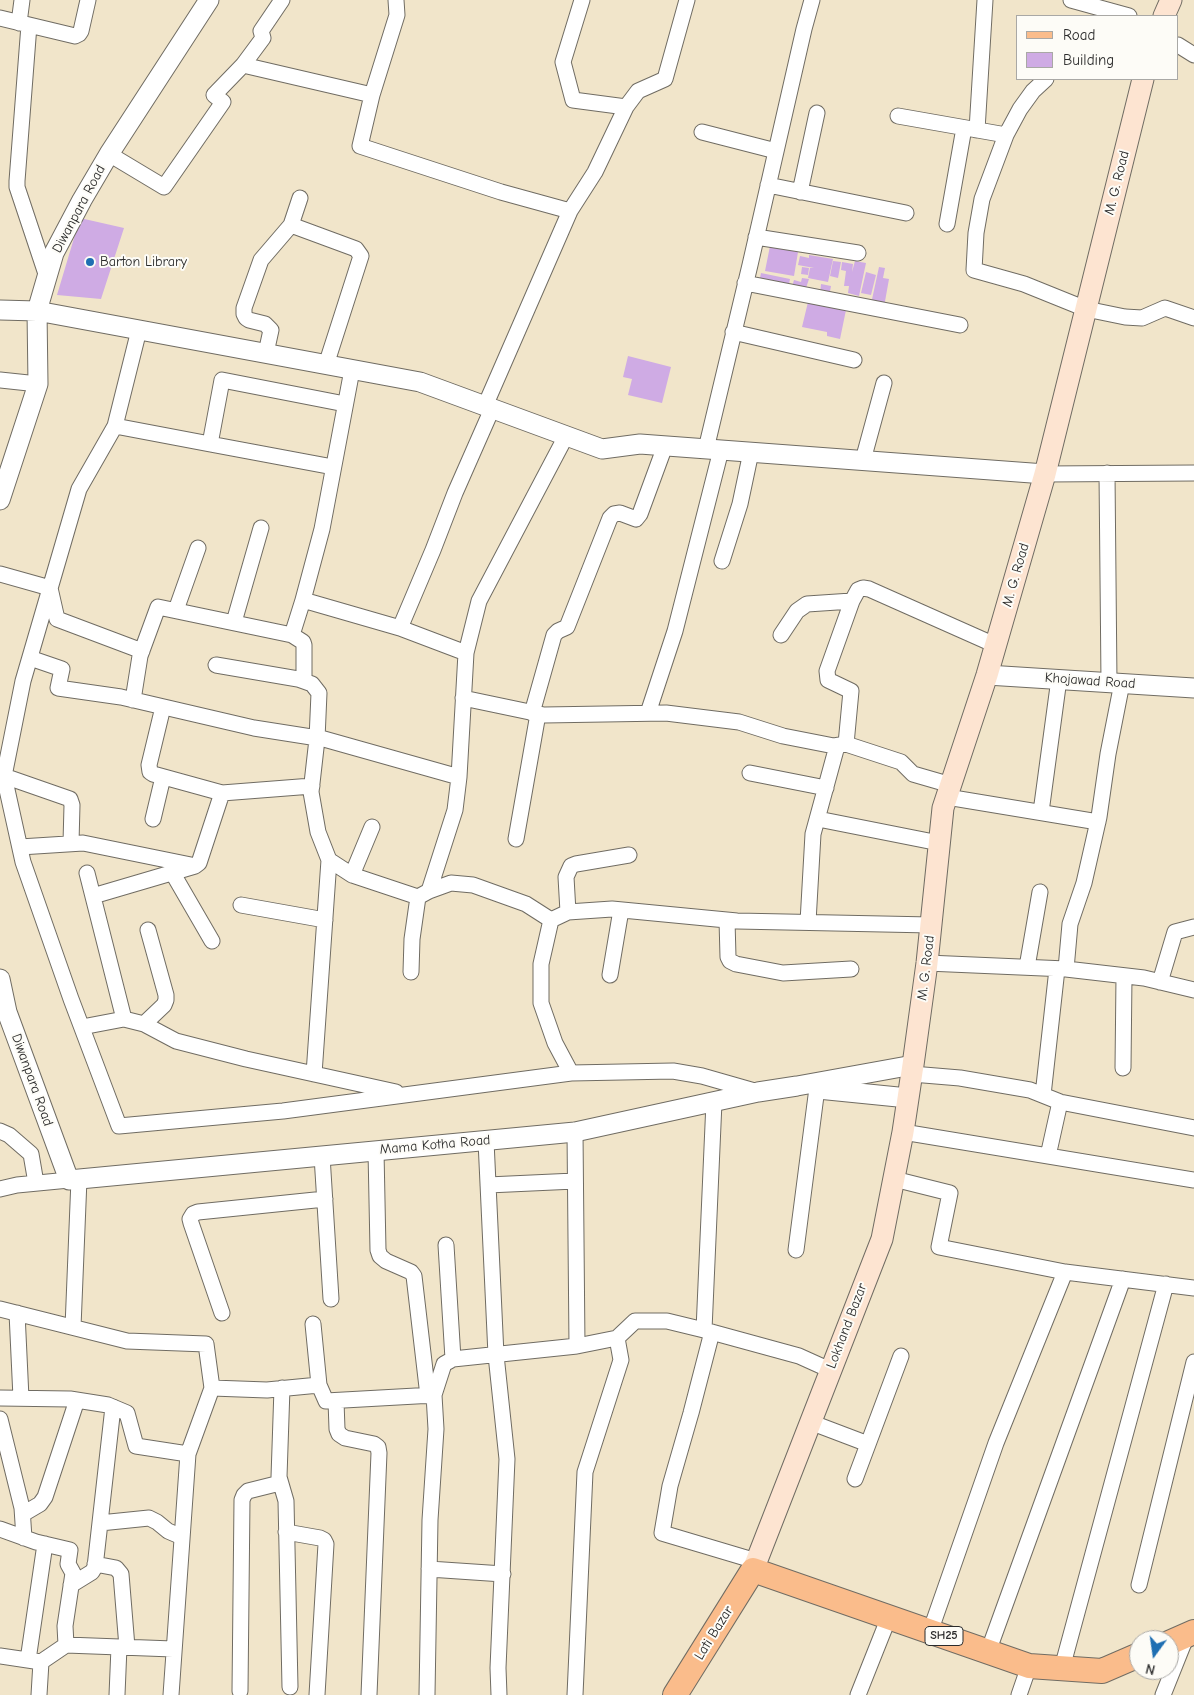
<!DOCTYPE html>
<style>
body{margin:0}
#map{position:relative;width:1194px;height:1695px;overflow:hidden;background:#f1e5ca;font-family:"Comic Neue",sans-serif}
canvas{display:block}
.legend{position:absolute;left:1016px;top:15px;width:162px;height:65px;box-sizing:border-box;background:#fdfcf7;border:1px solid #a9a8a5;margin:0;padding:6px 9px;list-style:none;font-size:15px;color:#2b2b2b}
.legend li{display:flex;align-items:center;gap:10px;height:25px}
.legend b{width:25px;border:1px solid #a9a8a5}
.north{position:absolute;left:1129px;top:1630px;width:50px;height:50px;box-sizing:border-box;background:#fdfcf7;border:1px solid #a9a8a5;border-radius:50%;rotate:194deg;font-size:14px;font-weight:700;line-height:20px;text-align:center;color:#2b2b2b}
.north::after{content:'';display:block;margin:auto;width:18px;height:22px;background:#1f6fb2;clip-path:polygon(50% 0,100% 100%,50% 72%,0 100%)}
</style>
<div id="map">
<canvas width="1194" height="1695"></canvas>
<ul class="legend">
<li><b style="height:6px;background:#fabc8b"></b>Road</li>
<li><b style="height:14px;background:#cfabe4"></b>Building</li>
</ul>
<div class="north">N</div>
</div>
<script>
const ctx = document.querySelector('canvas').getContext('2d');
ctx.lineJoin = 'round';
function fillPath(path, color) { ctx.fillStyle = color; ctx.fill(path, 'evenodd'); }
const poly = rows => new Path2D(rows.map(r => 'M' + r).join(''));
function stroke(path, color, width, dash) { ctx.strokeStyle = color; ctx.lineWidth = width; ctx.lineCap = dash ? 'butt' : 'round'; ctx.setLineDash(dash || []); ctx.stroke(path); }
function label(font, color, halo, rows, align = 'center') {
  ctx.font = font + ' "Comic Neue",sans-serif'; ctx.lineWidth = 4; ctx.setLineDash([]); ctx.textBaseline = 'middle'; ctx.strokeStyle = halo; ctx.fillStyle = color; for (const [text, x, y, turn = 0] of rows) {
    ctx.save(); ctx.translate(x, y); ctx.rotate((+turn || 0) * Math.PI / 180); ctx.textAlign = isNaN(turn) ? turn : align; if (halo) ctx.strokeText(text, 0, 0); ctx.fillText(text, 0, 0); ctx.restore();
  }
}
fillPath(poly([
 [80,218,124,228,101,299,57,295],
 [770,246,798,252,794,276,765,271],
 [809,255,833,259,828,282,808,278,810,268,814,268,798,265,800,256,809,258],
 [833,261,841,262,838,278,830,276],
 [855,261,866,263,859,296,848,293,849,286,844,286,846,271,841,270,842,262,853,264,852,272],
 [802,267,809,268,808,275,801,274],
 [879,267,885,268,883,278,889,279,884,307,871,304],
 [866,272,876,275,871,295,861,293],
 [761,273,790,279,788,289,759,283],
 [802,278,809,279,806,288,791,290,794,280,801,282],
 [821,284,831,286,829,297,820,295],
 [808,302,846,310,840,339,827,336,827,332,802,327],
 [628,356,671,367,662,403,628,395,632,379,623,377]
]), '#cfabe4');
const minor = poly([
 [582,0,563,62,573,100,626,107],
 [1071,0,1129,16],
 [0,18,75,36,79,34,81,31,88,0],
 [19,23,22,0],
 [29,25,17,181,17,187,47,277],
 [1178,45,1194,55],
 [243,65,372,95,360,146,501,192,570,211,485,406],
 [1046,79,1033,91,1020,109,1006,135,982,199,976,233,974,270,1024,284,1086,309,1125,317,1142,318,1165,308,1194,318],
 [372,95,397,15,396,0],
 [898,116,1006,135],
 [977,130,985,0],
 [702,132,776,151],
 [109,154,164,187,223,102,214,95,243,65,263,38,261,31,282,0],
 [768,185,906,213],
 [800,192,817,113],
 [570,211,595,172,626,107,638,91,665,79,687,0],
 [947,224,964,128],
 [291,225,356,249,361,256,326,365],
 [756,237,858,253],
 [745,283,960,325],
 [733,332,854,360],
 [266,353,271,330,265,324,249,320,246,318,244,314,244,308,261,260,291,225,300,198],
 [352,370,322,529,303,600,400,628],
 [0,380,38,384],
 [345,404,222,380,210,444,115,426,79,489,23,681,4,776,23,862,71,999,119,1126,283,1111,571,1073],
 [115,426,139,330],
 [210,444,333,467],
 [706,449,750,265,804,29,812,0],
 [863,460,884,383],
 [1107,473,1109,682],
 [1045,474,1194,473],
 [722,561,740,504,751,452],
 [0,574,50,588,57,619,142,651],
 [176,610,198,548],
 [234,622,261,528],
 [292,635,303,642,304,645,304,681],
 [781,635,797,611,807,604,852,601],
 [466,653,400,628,433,550,455,493,492,409],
 [30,658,62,669,58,688,121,697,254,728,324,739,459,777],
 [216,665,298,679,312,684,319,693,317,739,311,792,318,832,329,860,352,875,418,897,429,891,451,883,473,885,526,904,551,920],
 [463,698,544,715,666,713,739,722,783,736,834,746,846,744,901,762,913,774,951,785],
 [133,700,140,656,158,607,292,635,303,600],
 [163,707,149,765,150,772,153,774,222,793,312,786],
 [532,713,554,635,558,631,567,627,610,518,614,514,620,513,636,519,640,514,665,446],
 [648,713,675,631,721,450],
 [846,744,851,691,828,680,827,671,852,601,858,590,863,588,869,589,995,645],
 [750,773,826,788],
 [4,776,70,799,72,805,71,843],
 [947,797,1098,822],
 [1041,812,1059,679],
 [153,819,163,777],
 [818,819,939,843],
 [516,839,538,714],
 [20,847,83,843,191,865],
 [172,872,212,941],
 [87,873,124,1019],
 [352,875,372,827],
 [429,891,455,810,459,777,466,653,479,601,566,436],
 [93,896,195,866,199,863,222,793],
 [241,905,325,920],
 [568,912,566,877,571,866,576,864,629,855],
 [727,920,728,957,730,961,736,964,783,973,851,969],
 [808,922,813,834,837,746],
 [927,963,1066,969,1144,978,1194,990],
 [1027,967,1040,892],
 [1066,969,1070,924,1084,883,1099,817,1108,754,1122,683],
 [411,972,412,939,418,897],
 [610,975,621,910],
 [1160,982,1175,932,1194,927],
 [144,1024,164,1005,166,1000,166,995,148,930],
 [82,1027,124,1019,144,1024,176,1041,246,1059,396,1092],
 [1123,1068,1124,976],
 [314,1074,329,860],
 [912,1074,960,1078,1030,1090,1060,1102,1194,1128],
 [758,1092,702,1076,673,1071,571,1073,555,1043,541,1003,541,964,551,920,568,912,612,909,737,921,931,925],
 [1043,1095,1057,969],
 [0,1131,9,1135,31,1154,36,1183],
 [575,1132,577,1346],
 [903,1132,1194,1180],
 [486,1141,496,1355,507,1459,498,1668,499,1695],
 [376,1151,378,1250,380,1256,386,1261,411,1272,414,1276,428,1396],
 [322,1156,331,1299],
 [1048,1156,1060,1102],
 [894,1179,950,1193,939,1247,1065,1272,1194,1288],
 [488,1185,575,1181],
 [0,1189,17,1185,69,1180],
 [446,1245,453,1359],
 [796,1250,817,1088],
 [0,1309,127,1341,206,1344,212,1388],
 [17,1313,21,1398],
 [222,1313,191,1223,190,1219,193,1214,198,1212,325,1199],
 [313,1324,319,1385],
 [73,1327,79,1179],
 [704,1330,714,1102],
 [712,1332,691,1413,670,1486,662,1533,756,1561],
 [282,1388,279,1477,286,1501,290,1687],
 [0,1398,70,1399,108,1405,127,1413,136,1446,188,1454,212,1388,267,1390,319,1385,326,1401,434,1395,444,1364,453,1359,577,1346,617,1338,635,1321,667,1321,704,1330,799,1356,830,1370],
 [336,1401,337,1429,339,1434,345,1438,374,1444,378,1447,379,1453,369,1695],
 [0,1419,22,1508,24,1538],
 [810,1422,868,1444],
 [855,1479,901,1356],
 [23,1514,40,1504,45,1497,77,1400],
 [100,1523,149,1518,157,1522,168,1531,182,1537],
 [0,1529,36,1542,70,1550,68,1564,73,1573,65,1626,66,1645],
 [286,1532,320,1538,324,1540,326,1544,317,1695],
 [95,1564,116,1568,121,1574,127,1647],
 [429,1569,503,1574],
 [71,1585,92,1572,95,1567,113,1407],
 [1139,1585,1194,1362],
 [930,1632,996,1443,1065,1272],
 [988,1652,1123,1279],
 [0,1656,41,1662,39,1695],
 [28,1660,45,1544],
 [41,1662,66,1645,173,1649],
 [1062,1668,1166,1284],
 [240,1691,242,1500,244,1495,248,1491,280,1483],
 [117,1695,119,1647],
 [171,1695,188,1454],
 [427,1695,430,1520,436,1429,434,1395],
 [575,1695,585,1472,621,1360,617,1338],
 [858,1695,889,1617],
 [1019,1695,1029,1666],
 [1163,1695,1187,1635]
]);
const tertiary = poly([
 [0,310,37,311,420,382,602,449,640,444,1045,474],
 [0,500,38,384,37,311,54,253,82,200,109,154,209,0],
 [987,675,1194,688],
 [0,979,7,1012,69,1180,575,1132,758,1092,797,1086,913,1065],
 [818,1089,908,1098]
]);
const secondary = poly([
 [1164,16,1171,0],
 [753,1570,882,1239,903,1132,913,1065,927,963,943,808,987,675,1045,474,1143,79]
]);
const primary = poly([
 [1169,1643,1194,1632],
 [675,1695,753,1570,1029,1666,1102,1671,1139,1655]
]);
stroke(minor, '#706c63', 17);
stroke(tertiary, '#706c63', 21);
stroke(secondary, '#706c63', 23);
stroke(primary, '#706c63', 26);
stroke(minor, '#fff', 15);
stroke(tertiary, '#fff', 19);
stroke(secondary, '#fde4d1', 21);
stroke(primary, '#fabc8b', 24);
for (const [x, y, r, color] of [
 [90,262,5,"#1f6fb2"]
]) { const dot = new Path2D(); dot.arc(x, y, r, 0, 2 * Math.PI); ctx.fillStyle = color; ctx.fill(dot); stroke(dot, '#fdfcf7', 2); }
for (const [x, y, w] of [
 [944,1636,38]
]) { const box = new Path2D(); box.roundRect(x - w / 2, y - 9.5, w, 19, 4); ctx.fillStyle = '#fdfcf7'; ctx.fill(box); stroke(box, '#2b2b2b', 1); }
label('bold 12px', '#2b2b2b', null, [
 ["SH25",944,1636]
]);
label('14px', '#2b2b2b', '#fdfcf7', [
 ["M. G. Road",1117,183,-76],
 ["Diwanpara Road",79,209,-62],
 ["M. G. Road",1016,575,-74],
 ["Khojawad Road",1090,681,4],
 ["M. G. Road",926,968,-83],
 ["Diwanpara Road",32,1080,70],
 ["Mama Kotha Road",435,1145,-5],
 ["Lokhand Bazar",847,1326,-69],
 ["Lati Bazar",714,1633,-58]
]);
label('14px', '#2b2b2b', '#fdfcf7', [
 ["Barton Library",100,262]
], 'left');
</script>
